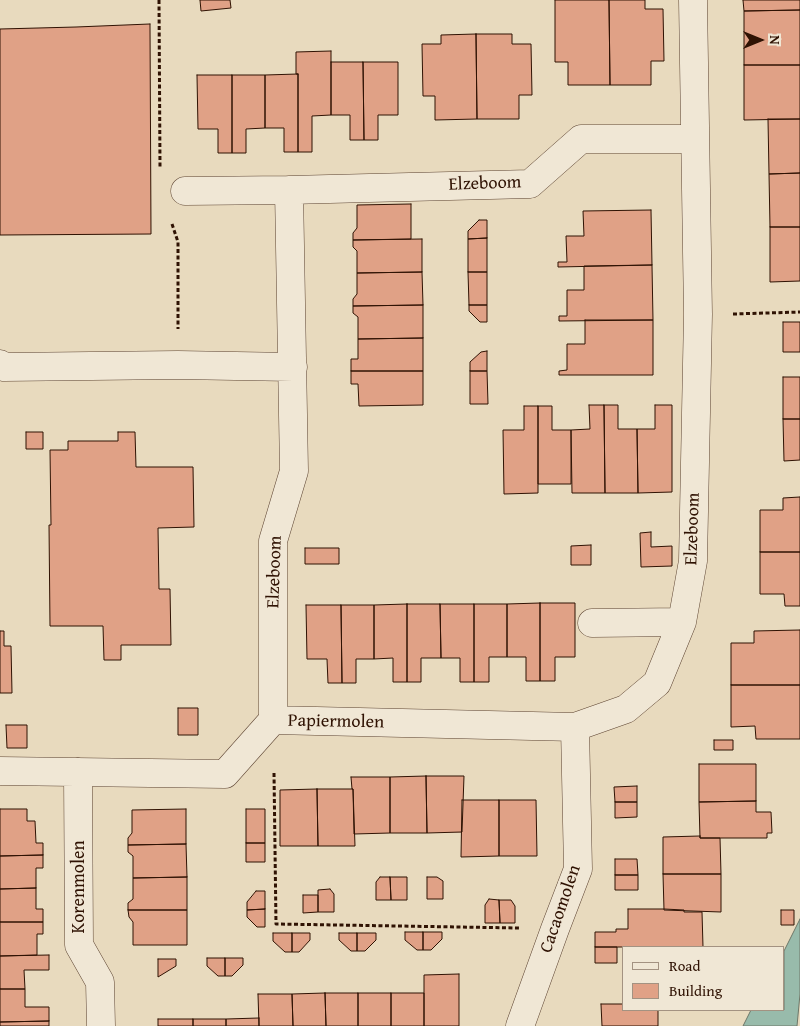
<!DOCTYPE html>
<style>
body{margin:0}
#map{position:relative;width:800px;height:1026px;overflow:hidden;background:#e8dabe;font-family:"Gentium Book Plus",serif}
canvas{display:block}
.legend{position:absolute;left:622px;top:946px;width:162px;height:65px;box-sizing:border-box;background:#f0e7d5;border:1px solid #a39281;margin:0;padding:6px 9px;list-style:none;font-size:15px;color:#2f1203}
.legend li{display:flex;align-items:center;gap:10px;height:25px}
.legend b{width:25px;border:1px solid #a39281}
.north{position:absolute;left:735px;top:15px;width:50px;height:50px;-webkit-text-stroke:4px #f0e7d5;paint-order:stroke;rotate:90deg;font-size:14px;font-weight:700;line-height:20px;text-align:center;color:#2f1203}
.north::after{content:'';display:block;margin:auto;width:18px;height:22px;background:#2f1203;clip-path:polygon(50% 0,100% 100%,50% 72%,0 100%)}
</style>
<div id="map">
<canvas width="800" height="1026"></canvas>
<ul class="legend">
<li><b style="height:6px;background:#f0e7d5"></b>Road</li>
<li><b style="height:14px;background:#e0a186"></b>Building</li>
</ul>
<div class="north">N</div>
</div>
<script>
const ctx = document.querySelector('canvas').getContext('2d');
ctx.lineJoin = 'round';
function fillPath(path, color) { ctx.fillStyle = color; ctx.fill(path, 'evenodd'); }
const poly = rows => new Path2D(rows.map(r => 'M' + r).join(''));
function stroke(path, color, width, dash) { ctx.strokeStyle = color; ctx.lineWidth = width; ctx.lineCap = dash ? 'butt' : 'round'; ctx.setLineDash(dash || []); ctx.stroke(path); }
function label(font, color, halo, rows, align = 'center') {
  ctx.font = font + ' "Gentium Book Plus",serif'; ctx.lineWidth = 4.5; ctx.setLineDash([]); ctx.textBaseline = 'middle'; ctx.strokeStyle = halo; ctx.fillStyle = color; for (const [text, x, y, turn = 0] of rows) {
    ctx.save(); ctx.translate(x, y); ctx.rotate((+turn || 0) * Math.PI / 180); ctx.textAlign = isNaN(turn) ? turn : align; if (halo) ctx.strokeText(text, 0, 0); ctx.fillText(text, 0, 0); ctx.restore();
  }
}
const water = poly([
 [800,919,800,994,797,1026,743,1026,751,1010,784,1010,784,951,800,919]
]);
fillPath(water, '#98bbab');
stroke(water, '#6e7768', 1);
const building = poly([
 [200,0,230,0,231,8,201,11,200,0],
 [555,0,609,0,610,85,568,85,568,62,555,62,555,0],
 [609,0,645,0,645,9,663,9,664,61,651,61,651,85,610,85,609,0],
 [743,0,800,0,800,10,744,11,743,0],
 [800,10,800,65,744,65,744,11,800,10],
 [150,24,151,234,0,235,0,29,76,27,150,24],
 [476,34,477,119,435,120,435,96,423,96,422,44,441,44,441,35,476,34],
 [476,34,512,34,512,44,531,44,532,95,519,95,519,119,477,119,476,34],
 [331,51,331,115,312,116,312,152,298,152,298,74,296,74,296,52,331,51],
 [331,62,363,62,364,140,350,140,350,115,331,115,331,62],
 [363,62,398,62,398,115,378,115,378,140,364,140,363,62],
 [744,65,800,65,800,119,744,120,744,65],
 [298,74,298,152,284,152,284,128,265,128,265,75,298,74],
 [197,75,232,75,232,153,218,153,218,129,198,129,197,75],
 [232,75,265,75,265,128,246,129,246,153,232,153,232,75],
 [768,119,800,119,800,173,769,174,768,119],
 [800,173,800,227,770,227,769,174,800,173],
 [411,204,411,239,353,240,353,233,357,228,357,205,411,204],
 [651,210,652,265,558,267,558,262,567,262,566,236,584,236,583,211,651,210],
 [479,220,487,220,487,238,468,239,468,231,479,220],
 [770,227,800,227,800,281,770,282,770,227],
 [487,238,487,272,468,272,468,239,487,238],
 [422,239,422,272,357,273,357,251,353,247,353,240,422,239],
 [652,265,653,320,559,321,559,316,567,316,567,290,584,290,584,266,652,265],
 [422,272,423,305,353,306,353,299,357,294,357,273,422,272],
 [468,272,487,272,487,305,469,305,468,272],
 [423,305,423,338,358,339,358,317,353,313,353,306,423,305],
 [469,305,487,305,487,322,480,322,469,311,469,305],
 [585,320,653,320,653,375,559,375,559,371,567,370,567,344,585,344,585,320],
 [783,322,800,322,800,352,783,352,783,322],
 [423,338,423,371,351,371,351,359,358,359,358,339,423,338],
 [487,351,487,371,470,371,470,362,481,352,487,351],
 [351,371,423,371,423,405,359,406,358,384,351,384,351,371],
 [470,371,487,371,488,404,470,404,470,371],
 [783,377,800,377,800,419,783,419,783,377],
 [589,405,604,405,605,493,572,493,571,430,590,429,589,405],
 [604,405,618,405,618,429,637,429,638,493,605,493,604,405],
 [655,405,672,405,672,492,638,493,637,429,655,429,655,405],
 [524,406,538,406,538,493,504,494,503,430,524,430,524,406],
 [538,406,552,406,552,430,571,430,571,484,538,484,538,406],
 [783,419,800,419,800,460,784,461,783,419],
 [26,432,43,432,43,449,26,449,26,432],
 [118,432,135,432,136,467,193,467,194,527,158,528,159,589,170,589,171,645,121,645,121,660,104,660,103,626,50,626,49,525,51,525,50,450,68,450,68,441,118,441,118,432],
 [800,497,800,552,760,552,760,510,783,510,783,498,800,497],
 [651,532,651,547,672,546,672,566,641,567,640,533,651,532],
 [591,545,591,565,571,565,571,546,591,545],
 [305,548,339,548,339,564,305,564,305,548],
 [760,552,800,552,800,606,785,606,784,594,760,594,760,552],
 [540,603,575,603,575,657,555,657,555,681,540,681,540,603],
 [540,603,540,681,526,681,526,657,507,657,507,604,540,603],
 [407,604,407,682,393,682,393,658,374,659,374,605,407,604],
 [407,604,440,604,441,658,421,658,421,682,407,682,407,604],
 [440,604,474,604,474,682,460,682,460,658,441,658,440,604],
 [474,604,507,604,507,657,489,657,489,682,474,682,474,604],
 [306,605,341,605,342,683,328,683,327,659,307,659,306,605],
 [341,605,374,605,374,659,356,659,356,683,342,683,341,605],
 [800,630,800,685,731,685,731,643,754,643,754,631,800,630],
 [0,631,4,631,4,646,11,646,12,693,0,693,0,631],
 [731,685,800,685,800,739,756,739,755,726,731,727,731,685],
 [178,708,198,708,198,735,178,735,178,708],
 [6,725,27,725,27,748,7,748,6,725],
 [714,740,733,740,733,750,714,750,714,740],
 [699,764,756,764,756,801,699,802,699,764],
 [426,776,427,833,390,833,390,777,426,776],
 [426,776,464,776,462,832,427,833,426,776],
 [351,777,390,777,390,833,354,834,353,789,352,789,351,777],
 [637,786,637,802,615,802,614,787,637,786],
 [317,789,318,846,280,846,280,790,317,789],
 [317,789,353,789,355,846,318,846,317,789],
 [462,800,499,800,499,856,461,857,462,800],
 [499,800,536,800,537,856,499,856,499,800],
 [756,801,756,812,771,812,772,833,767,833,767,838,700,838,699,802,756,801],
 [615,802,637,802,637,817,615,818,615,802],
 [0,809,27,809,27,821,35,821,36,843,43,843,43,855,0,856,0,809],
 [186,809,186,844,128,845,128,838,132,833,132,810,186,809],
 [246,809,265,809,265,843,246,843,246,809],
 [700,836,700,838,720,838,721,874,663,874,663,837,700,836],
 [246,843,265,843,265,862,246,862,246,843],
 [186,844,187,877,133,878,133,856,128,852,128,845,186,844],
 [43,855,43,868,36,868,36,888,0,889,0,856,43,855],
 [615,859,637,859,638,875,615,875,615,859],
 [663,874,721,874,721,912,664,910,663,874],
 [615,875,638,875,638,890,615,890,615,875],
 [187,877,187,910,128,910,128,903,133,899,133,878,187,877],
 [380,877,390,877,391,900,376,900,376,882,380,877],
 [390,877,407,877,407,900,391,900,390,877],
 [427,877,437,877,443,881,443,899,427,899,427,877],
 [36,888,36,909,43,909,43,922,0,922,0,889,36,888],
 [330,889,334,894,334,912,318,912,318,890,330,889],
 [256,891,265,891,265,909,247,910,247,902,256,891],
 [303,895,318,895,318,912,303,913,303,895],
 [489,899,499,900,500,923,485,923,485,905,489,899],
 [499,900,511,900,515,906,515,923,500,923,499,900],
 [265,909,265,927,257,927,247,917,247,910,265,909],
 [628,909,664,909,684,910,684,912,702,912,703,947,595,947,595,932,616,932,616,929,628,929,628,909],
 [128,910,187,910,187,945,133,945,133,922,129,917,128,910],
 [781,910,794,910,794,925,781,925,781,910],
 [0,922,43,922,43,934,37,934,37,955,0,956,0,922],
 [405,932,423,932,423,950,417,950,405,940,405,932],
 [423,932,442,932,442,939,431,950,423,950,423,932],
 [273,933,292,933,292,952,285,952,273,941,273,933],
 [292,933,310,933,310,940,299,952,292,952,292,933],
 [339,933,357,933,357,951,351,951,339,940,339,933],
 [357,933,376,933,376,940,365,951,357,951,357,933],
 [595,947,617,947,617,963,595,963,595,947],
 [49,955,49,970,24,970,25,989,0,989,0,956,49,955],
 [207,958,225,958,225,976,218,976,207,966,207,958],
 [225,958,243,958,243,965,232,976,225,976,225,958],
 [158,959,176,959,176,966,158,977,158,959],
 [459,974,459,1026,424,1026,424,975,459,974],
 [0,989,25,989,25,1007,49,1007,49,1021,0,1022,0,989],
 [325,993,358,993,358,1026,326,1026,325,993],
 [325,993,326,1026,293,1026,292,994,325,993],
 [358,993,391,993,391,1026,358,1026,358,993],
 [391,993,424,993,424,1026,391,1026,391,993],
 [258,994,292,994,293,1026,259,1026,258,994],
 [601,1004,624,1004,624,1010,658,1010,658,1026,602,1026,601,1004],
 [259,1018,259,1026,226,1026,226,1019,259,1018],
 [158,1019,193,1019,193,1026,158,1026,158,1019],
 [193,1019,226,1019,226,1026,193,1026,193,1019],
 [49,1021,49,1026,0,1026,0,1022,49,1021]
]);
fillPath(building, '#e0a186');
stroke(building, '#2f1203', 1);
const street = poly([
 [185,191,289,190,530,184,581,139,694,139],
 [0,364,4,367,178,365,293,367],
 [592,623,682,622],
 [273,720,273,541,294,471,289,190],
 [0,771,225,774,273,720,575,727,626,709,657,683,682,622,693,561,698,314,693,0],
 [78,772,79,945,100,982,101,1026],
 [520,1026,555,929,578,869,575,727]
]);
stroke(street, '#5d4432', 29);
stroke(poly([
 [159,0,160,167],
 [172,224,178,242,178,329],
 [733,314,800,312],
 [274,773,276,924,519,928]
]), '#2f1203', 3, [4, 2.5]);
stroke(street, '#f0e7d5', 28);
label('18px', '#2f1203', '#f0e7d5', [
 ["Elzeboom",485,184,-2],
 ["Elzeboom",693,529,-88],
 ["Elzeboom",275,572,-88],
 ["Papiermolen",336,722,1],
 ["Korenmolen",79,887,-90],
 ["Cacaomolen",561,909,-71]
]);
</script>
